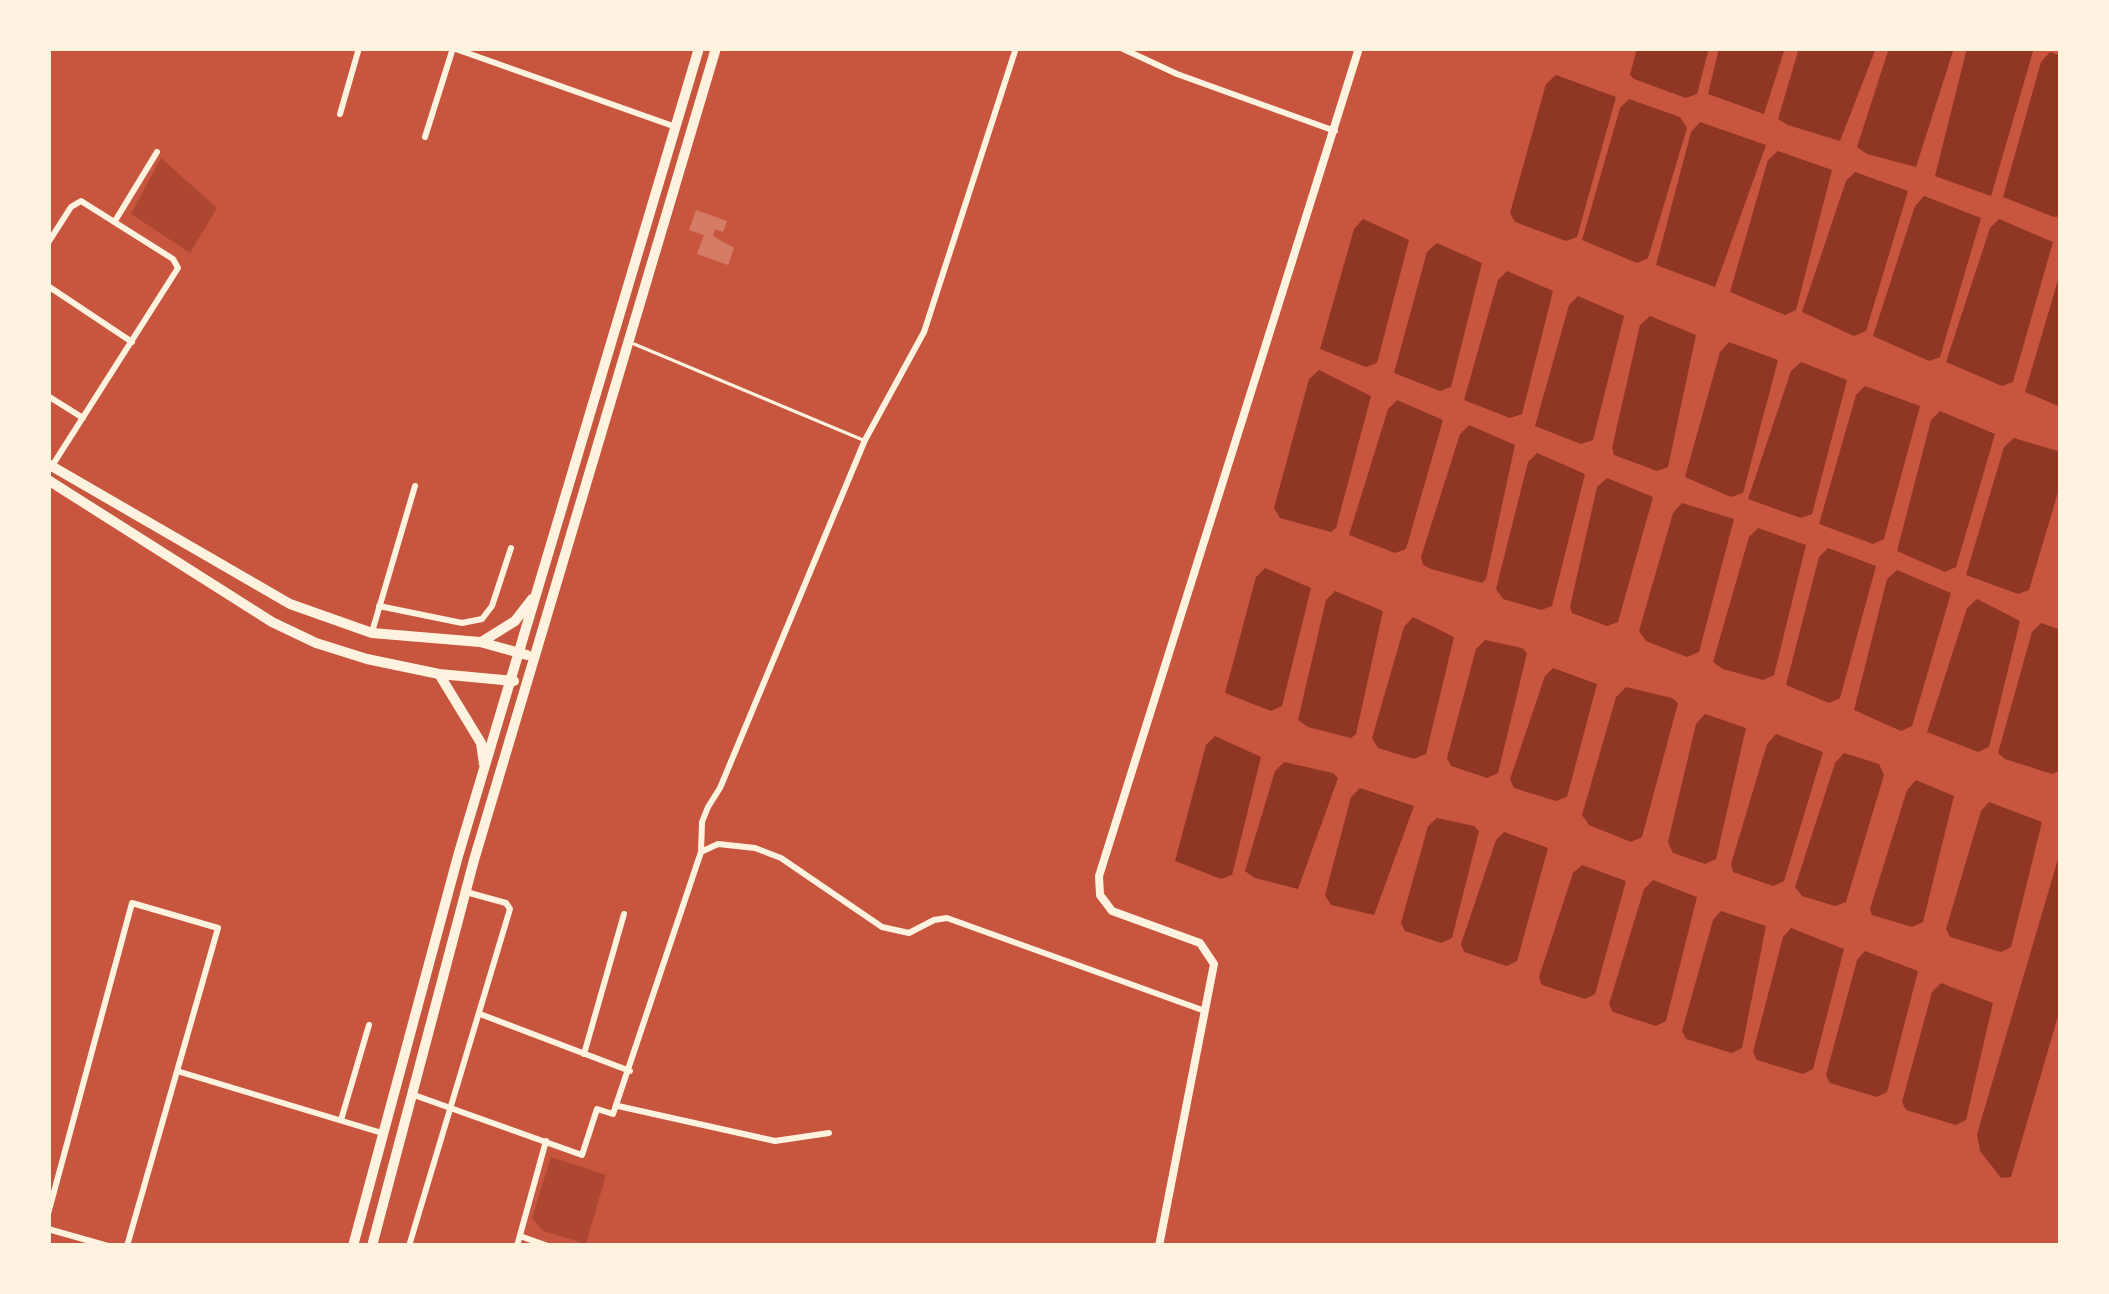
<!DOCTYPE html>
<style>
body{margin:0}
#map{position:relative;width:2109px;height:1294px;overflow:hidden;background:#c8553d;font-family:"Golos Text",sans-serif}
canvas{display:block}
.frame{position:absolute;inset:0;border:51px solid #fff3e0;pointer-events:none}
</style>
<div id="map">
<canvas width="2109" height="1294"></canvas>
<div class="frame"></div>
</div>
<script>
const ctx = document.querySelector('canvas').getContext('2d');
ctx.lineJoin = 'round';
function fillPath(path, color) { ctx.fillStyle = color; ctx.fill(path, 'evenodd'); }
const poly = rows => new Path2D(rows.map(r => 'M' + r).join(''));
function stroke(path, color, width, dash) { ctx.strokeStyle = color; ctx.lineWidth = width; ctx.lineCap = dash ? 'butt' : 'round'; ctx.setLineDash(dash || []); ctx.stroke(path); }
fillPath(poly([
 [161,158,217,208,190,253,131,214],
 [551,1157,606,1175,586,1244,543,1231,532,1218]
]), '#ae4732');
fillPath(poly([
 [1637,48,1709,48,1697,94,1686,98,1634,79,1630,75],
 [1719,48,1785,48,1764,114,1708,94],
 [1799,48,1876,48,1840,141,1788,125,1778,119],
 [1889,48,1954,48,1916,167,1867,154,1857,147],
 [1967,48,2034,48,1991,196,1935,176],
 [2050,52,2061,56,2061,216,2054,217,2003,197,2041,62],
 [1556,75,1616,97,1577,237,1566,241,1515,222,1510,213,1546,84],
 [1629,99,1680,117,1687,128,1648,258,1637,263,1582,240,1620,108],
 [1700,122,1766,145,1715,287,1656,265,1691,132],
 [1778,151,1832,170,1796,310,1785,315,1730,292,1768,160],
 [1855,172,1908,191,1866,331,1854,336,1802,312,1846,181],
 [1924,196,1981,218,1940,357,1929,361,1873,336,1915,206],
 [1363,219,1409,240,1377,363,1366,367,1320,349,1354,229],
 [1999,219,2053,242,2013,382,2002,386,1946,362,1990,228],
 [1437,243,1482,263,1451,387,1440,391,1394,373,1427,252],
 [2061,270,2061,407,2025,392],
 [1507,271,1553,291,1522,414,1510,418,1464,400,1498,280],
 [1578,296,1624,316,1593,440,1581,444,1535,426,1569,305],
 [1650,316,1696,335,1668,467,1657,471,1614,455,1612,448,1640,325],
 [1729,342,1778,360,1743,493,1731,497,1685,477,1720,352],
 [1801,362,1847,380,1812,514,1801,518,1748,499,1791,371],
 [1319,370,1371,396,1336,528,1331,532,1280,518,1274,508,1309,379],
 [1865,386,1920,406,1884,539,1873,544,1819,524,1856,395],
 [1397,400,1443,420,1406,549,1395,553,1349,535,1388,409],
 [1940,411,1995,434,1956,567,1945,572,1897,551,1931,420],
 [1469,425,1515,445,1486,579,1482,583,1431,569,1423,565,1421,557,1460,434],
 [2014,438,2061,452,2061,482,2029,590,2018,594,1966,575,2004,447],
 [1537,453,1585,474,1552,606,1541,610,1503,599,1496,589,1528,462],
 [1607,478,1653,497,1618,622,1607,626,1572,613,1570,607,1597,487],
 [1682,503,1734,519,1699,652,1687,657,1646,641,1639,631,1673,513],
 [1758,528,1806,545,1774,675,1763,680,1723,669,1713,662,1749,537],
 [1828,548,1876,566,1840,698,1829,703,1786,685,1819,557],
 [1265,568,1311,588,1282,706,1271,711,1225,693,1256,577],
 [1897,570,1951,593,1912,726,1901,731,1854,710,1887,579],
 [1335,591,1383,611,1356,734,1351,738,1308,727,1298,720,1326,600],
 [1977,599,2020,621,1989,747,1978,752,1927,732,1967,608],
 [1413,617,1454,637,1426,754,1414,759,1378,748,1372,738,1404,627],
 [2041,623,2061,630,2061,770,2052,774,2005,759,1998,753,2032,632],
 [1485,640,1522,648,1527,653,1498,773,1487,778,1451,766,1447,758,1476,649],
 [1553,668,1597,684,1567,797,1556,801,1514,788,1510,779,1545,676],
 [1626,687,1672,698,1678,703,1642,837,1631,842,1589,825,1582,815,1616,697],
 [1705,714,1746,728,1716,859,1705,864,1673,853,1668,842,1696,724],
 [1776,734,1823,752,1784,881,1773,886,1733,872,1731,864,1767,744],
 [1215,736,1261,757,1232,875,1221,879,1175,861,1206,745],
 [1844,753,1879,764,1884,775,1846,902,1835,906,1802,896,1795,887,1835,763],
 [1284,762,1333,773,1338,778,1298,889,1255,878,1245,871,1275,771],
 [1916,780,1954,796,1923,922,1912,927,1872,915,1870,909,1907,790],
 [1360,788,1414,806,1374,915,1331,905,1325,895,1351,797],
 [1989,802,2042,822,2011,947,2001,952,1950,937,1946,929,1981,811],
 [1437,818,1474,826,1479,831,1452,938,1441,943,1405,931,1401,923,1428,826],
 [1504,832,1548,848,1517,961,1507,966,1464,952,1461,944,1496,840],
 [2061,849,2061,1006,2011,1177,2001,1178,1980,1151,1977,1134],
 [1582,865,1626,881,1595,994,1585,999,1542,985,1539,977,1573,873],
 [1653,880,1697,897,1666,1021,1656,1026,1613,1012,1609,1004,1644,889],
 [1721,911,1766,926,1742,1048,1732,1053,1686,1039,1682,1031,1713,920],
 [1791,928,1844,949,1813,1069,1803,1074,1757,1060,1753,1052,1783,937],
 [1865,951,1918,971,1887,1092,1877,1097,1830,1083,1826,1075,1857,960],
 [1941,983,1993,1003,1966,1120,1956,1125,1906,1110,1902,1102,1932,992]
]), '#8f3625');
fillPath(poly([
 [696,210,727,221,723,232,715,229,713,236,734,248,728,265,697,254,704,235,689,230]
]), '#d67c66');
stroke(poly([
 [634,344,863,440]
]), '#fff3e0', 3);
stroke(poly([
 [1121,48,1177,74,1335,131],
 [340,114,359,48],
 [425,137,453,48,673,126],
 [115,221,157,152],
 [48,243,71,207,81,201,173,259,178,268,52,466],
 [48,286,132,342],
 [48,396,83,418],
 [379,606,462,623,482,619,492,606,511,548],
 [372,632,415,486],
 [703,851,718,844,755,848,781,858,882,927,909,933,934,920,947,918,1205,1011],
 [480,1014,630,1071],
 [584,1054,624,914],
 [177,1071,382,1133],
 [414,1095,582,1155,597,1109,613,1114,701,852,702,822,708,807,720,788,865,440,924,332,1016,48],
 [618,1106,775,1141,829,1133],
 [341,1120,369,1025],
 [48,1214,132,903,218,928,127,1246],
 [48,1229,108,1246],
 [520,1236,548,1246],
 [409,1246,510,909,506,903,466,892],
 [517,1246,546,1141]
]), '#fff3e0', 6);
stroke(poly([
 [1159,1246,1214,964,1200,943,1112,911,1100,895,1099,876,1359,48]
]), '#fff3e0', 8);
stroke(poly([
 [48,464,290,604,372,633,480,642,527,655],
 [48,480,272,622,316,643,367,659,439,674,514,681],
 [483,641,515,621,532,599],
 [439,674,481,743,484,764],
 [353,1246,458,856,699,48],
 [372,1246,474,860,716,48]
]), '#fff3e0', 10);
</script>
